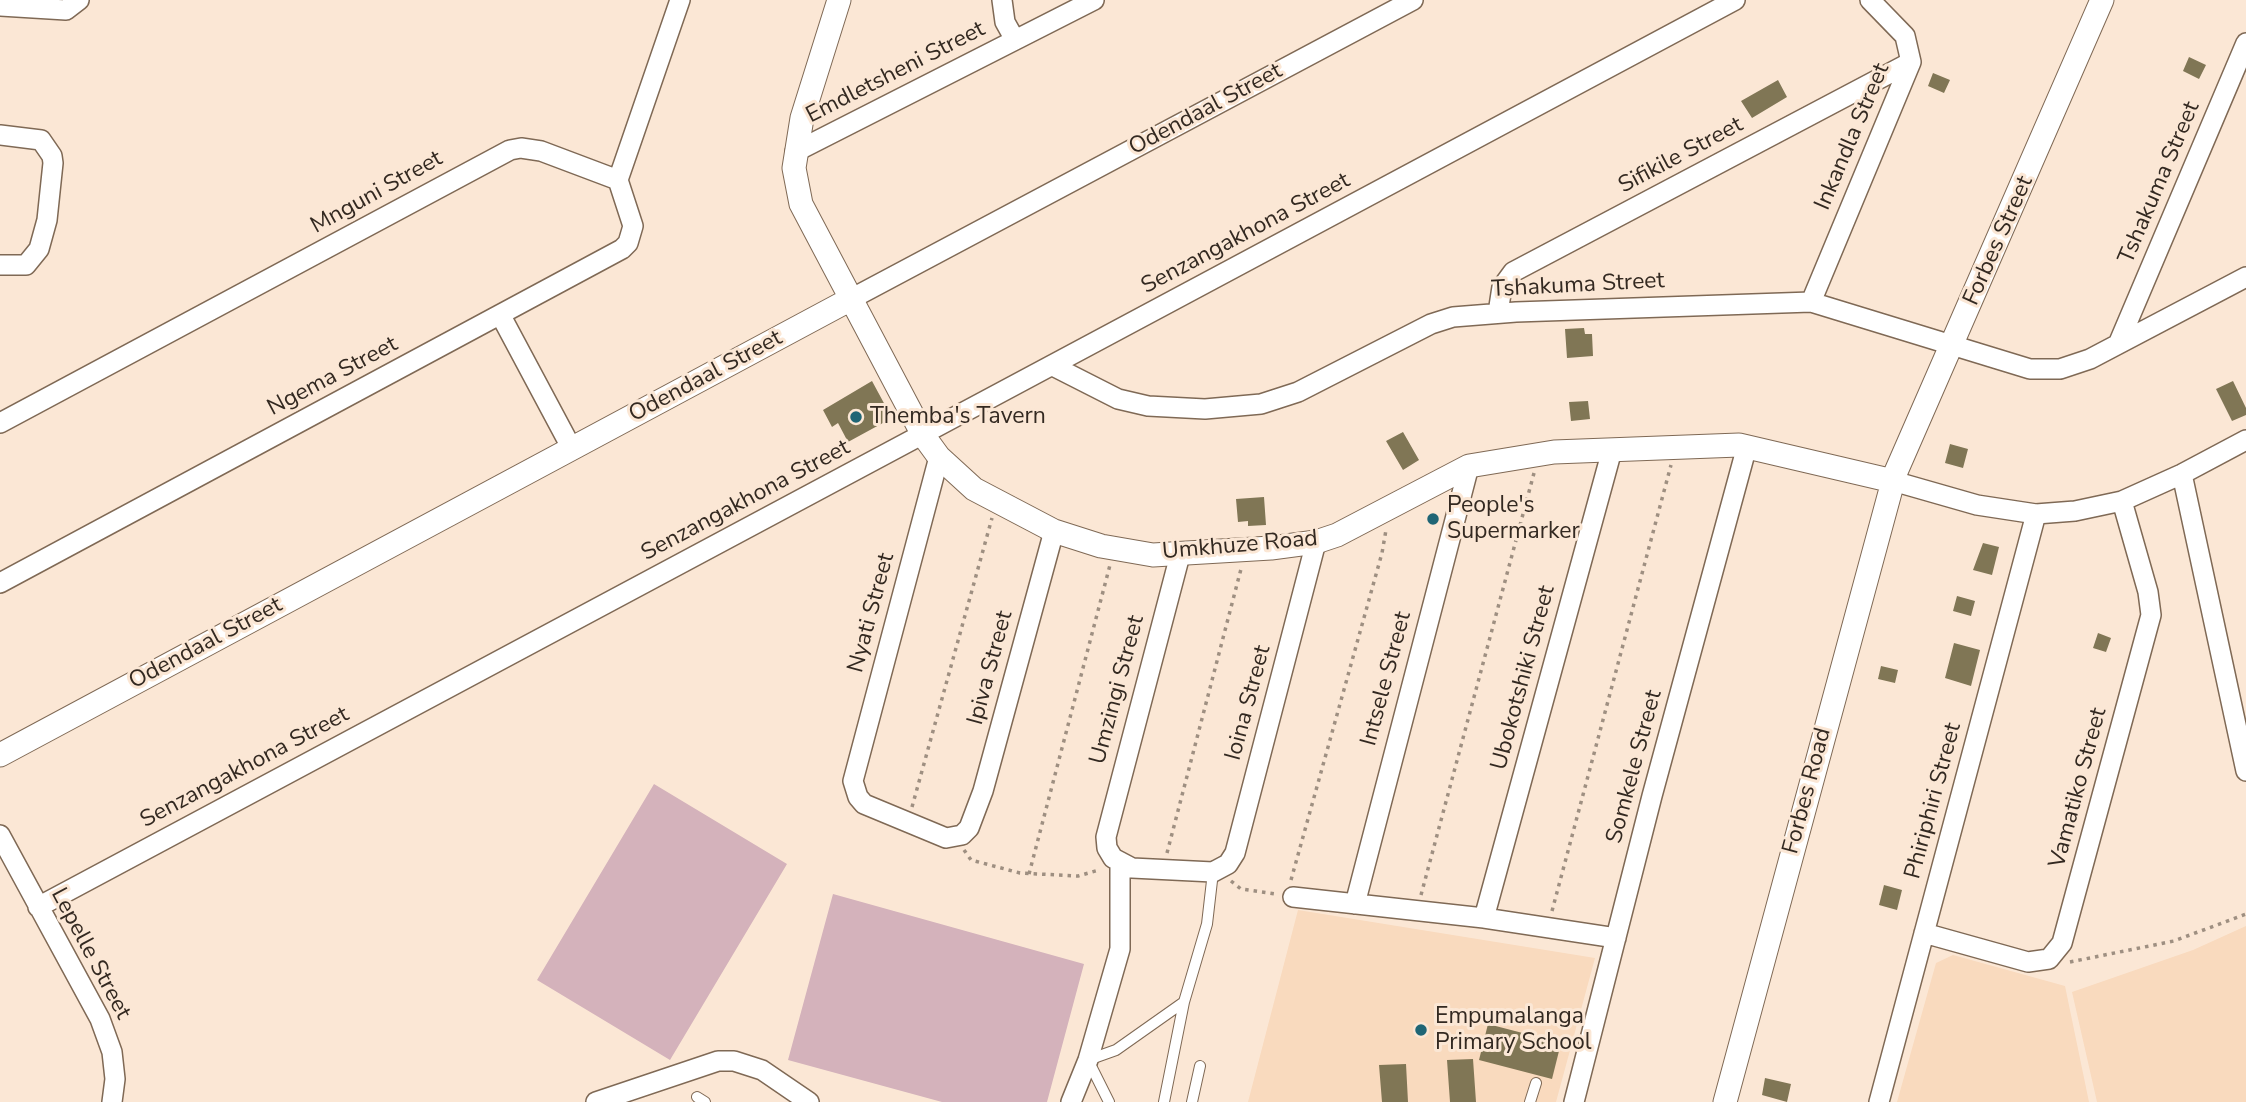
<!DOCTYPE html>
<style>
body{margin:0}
canvas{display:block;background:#fbe7d5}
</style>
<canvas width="2246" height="1102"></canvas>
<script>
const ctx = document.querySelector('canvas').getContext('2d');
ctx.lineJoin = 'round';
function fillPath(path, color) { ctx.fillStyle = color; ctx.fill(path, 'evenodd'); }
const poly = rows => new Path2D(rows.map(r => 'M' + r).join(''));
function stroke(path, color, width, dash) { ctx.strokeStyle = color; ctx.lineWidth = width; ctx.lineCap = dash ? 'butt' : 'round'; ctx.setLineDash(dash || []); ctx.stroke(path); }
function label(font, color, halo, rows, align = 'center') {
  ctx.font = font + ' "Nunito Sans",sans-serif'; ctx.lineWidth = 6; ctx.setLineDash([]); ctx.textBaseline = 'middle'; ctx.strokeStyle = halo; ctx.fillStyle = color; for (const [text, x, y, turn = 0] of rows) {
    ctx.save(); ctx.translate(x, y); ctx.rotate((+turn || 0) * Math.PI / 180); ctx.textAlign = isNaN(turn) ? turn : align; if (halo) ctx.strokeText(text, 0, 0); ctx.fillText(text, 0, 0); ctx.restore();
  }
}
fillPath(poly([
 [1298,910,1595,958,1556,1102,1248,1102],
 [2246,926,2246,1102,2097,1102,2072,992,2193,950],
 [1953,955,2065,986,2089,1102,1897,1102,1936,963]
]), '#f9dabe');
fillPath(poly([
 [654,784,787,864,670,1060,537,980],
 [833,894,1084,964,1047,1102,942,1102,788,1060]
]), '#d4b2bb');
fillPath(poly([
 [2189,57,2206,65,2199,79,2183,71],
 [1933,73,1950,80,1944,93,1928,86],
 [1778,80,1787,97,1752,118,1741,101],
 [1584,328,1585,334,1592,334,1593,356,1567,358,1565,329],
 [872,381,892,418,848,442,838,423,832,427,823,410],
 [2233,381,2246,408,2246,415,2232,421,2216,389],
 [1588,401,1590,419,1571,421,1569,402],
 [1403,432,1419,460,1403,470,1386,441],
 [1950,444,1968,449,1963,468,1945,463],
 [1264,497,1266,525,1248,526,1248,521,1238,522,1236,499],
 [1983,543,1999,547,1992,575,1973,570],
 [1957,596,1975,601,1971,616,1953,611],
 [2098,633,2111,638,2106,652,2093,648],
 [1954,643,1980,650,1971,686,1945,678],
 [1881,666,1898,670,1895,683,1878,679],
 [1884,885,1902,890,1897,910,1879,905],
 [1488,1024,1561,1043,1552,1079,1479,1060],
 [1473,1059,1476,1102,1450,1102,1447,1060],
 [1406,1064,1408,1102,1382,1102,1379,1065],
 [1765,1078,1791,1084,1787,1102,1762,1095]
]), '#807655');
const service = poly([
 [697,1097,705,1102],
 [1109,1102,1088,1060,1116,1050,1184,1002],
 [1164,1102,1184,1002,1207,924,1213,872],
 [1192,1102,1200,1066],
 [1530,1102,1536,1083]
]);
const minor = poly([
 [1002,0,1005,22,1015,40],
 [0,6,66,10,79,0],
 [0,135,41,140,52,156,53,163,47,220,39,249,26,265,0,265],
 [795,152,1094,0],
 [618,180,680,0],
 [849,300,1413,0],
 [1811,302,1911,62,1905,36,1870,0],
 [1498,313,1502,287,1513,272,1911,62],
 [501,316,572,449],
 [2119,342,2246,43],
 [1053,366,1118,399,1148,406,1205,409,1261,404,1298,392,1431,324,1453,317,1516,312,1811,302,2030,369,2060,369,2090,359,2246,277],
 [0,423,510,150,521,148,541,151,618,180],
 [939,457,853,781,858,797,864,804,946,838,962,835,969,828,983,791,1054,531],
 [2182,474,2246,771],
 [1893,481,1977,505,2036,514,2075,511,2122,501,2182,474,2246,440],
 [1180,555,1106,837,1107,848,1113,858,1132,868,1213,872,1228,864,1235,853,1316,542],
 [0,583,622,249,628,243,633,226,618,180],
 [0,835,100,1019,112,1052,115,1079,112,1102],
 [1293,897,1484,918,1616,938],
 [1355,904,1469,466],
 [38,907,1735,0],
 [1484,918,1612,450],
 [1924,933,2028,962,2049,959,2062,943,2151,615,2148,592,2122,501],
 [596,1102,718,1061,734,1061,762,1070,809,1102],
 [1071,1102,1088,1060,1120,949,1120,864],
 [1574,1102,1652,796,1747,446],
 [1879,1102,2036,514]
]);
const tertiary = poly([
 [839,0,802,118,794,168,801,204,923,435,939,457,974,489,1054,531,1101,546,1153,555,1271,548,1316,542,1337,535,1469,466,1554,452,1739,445,1893,481],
 [0,755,849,300],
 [1725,1102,1895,474,2102,0]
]);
stroke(service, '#7f6955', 12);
stroke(minor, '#7f6955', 22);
stroke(tertiary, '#7f6955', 25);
stroke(poly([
 [912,807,992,518],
 [964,850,971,860,1020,873,1078,876,1099,870],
 [1167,853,1241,569],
 [1029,874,1110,565],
 [1291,880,1382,553,1386,530],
 [1231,881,1241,889,1276,894],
 [1421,895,1534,473],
 [1552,911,1671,465],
 [2070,962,2174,941,2246,914]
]), '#9e8f81', 3.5, [3.5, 5]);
stroke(service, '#fff', 10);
stroke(minor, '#fff', 19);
stroke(tertiary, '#fff', 23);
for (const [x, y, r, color] of [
 [856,417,7,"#1f6575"],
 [1433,519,7,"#1f6575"],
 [1421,1030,7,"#1f6575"]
]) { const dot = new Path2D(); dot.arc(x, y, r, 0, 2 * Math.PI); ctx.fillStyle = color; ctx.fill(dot); stroke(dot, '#fbe7d5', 2.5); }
label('23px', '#332921', '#fbe7d5', [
 ["Emdletsheni Street",896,73,-27],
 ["Odendaal Street",1206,110,-28],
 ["Inkandla Street",1853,137,-67],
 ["Sifikile Street",1681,156,-28],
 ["Tshakuma Street",2160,183,-67],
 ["Mnguni Street",377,193,-29],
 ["Senzangakhona Street",1246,234,-28],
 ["Forbes Street",1999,241,-66],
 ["Tshakuma Street",1578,286,-3],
 ["Ngema Street",333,377,-28],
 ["Odendaal Street",706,377,-28],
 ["Senzangakhona Street",746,501,-28],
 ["Umkhuze Road",1240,546,-5],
 ["Nyati Street",872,613,-75],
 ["Odendaal Street",206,644,-28],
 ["Ipiva Street",991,668,-75],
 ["Ubokotshiki Street",1524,678,-75],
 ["Intsele Street",1387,679,-75],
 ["Umzingi Street",1118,690,-75],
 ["Ioina Street",1249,703,-75],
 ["Somkele Street",1635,767,-75],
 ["Senzangakhona Street",245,768,-28],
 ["Vamatiko Street",2079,788,-75],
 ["Forbes Road",1808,791,-75],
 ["Phiriphiri Street",1934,801,-75],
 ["Lepelle Street",90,954,62]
]);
label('23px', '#332921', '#fbe7d5', [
 ["Themba's Tavern",870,417],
 ["People's",1447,506],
 ["Supermarker",1447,532],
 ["Empumalanga",1435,1017],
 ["Primary School",1435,1043]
], 'left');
</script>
